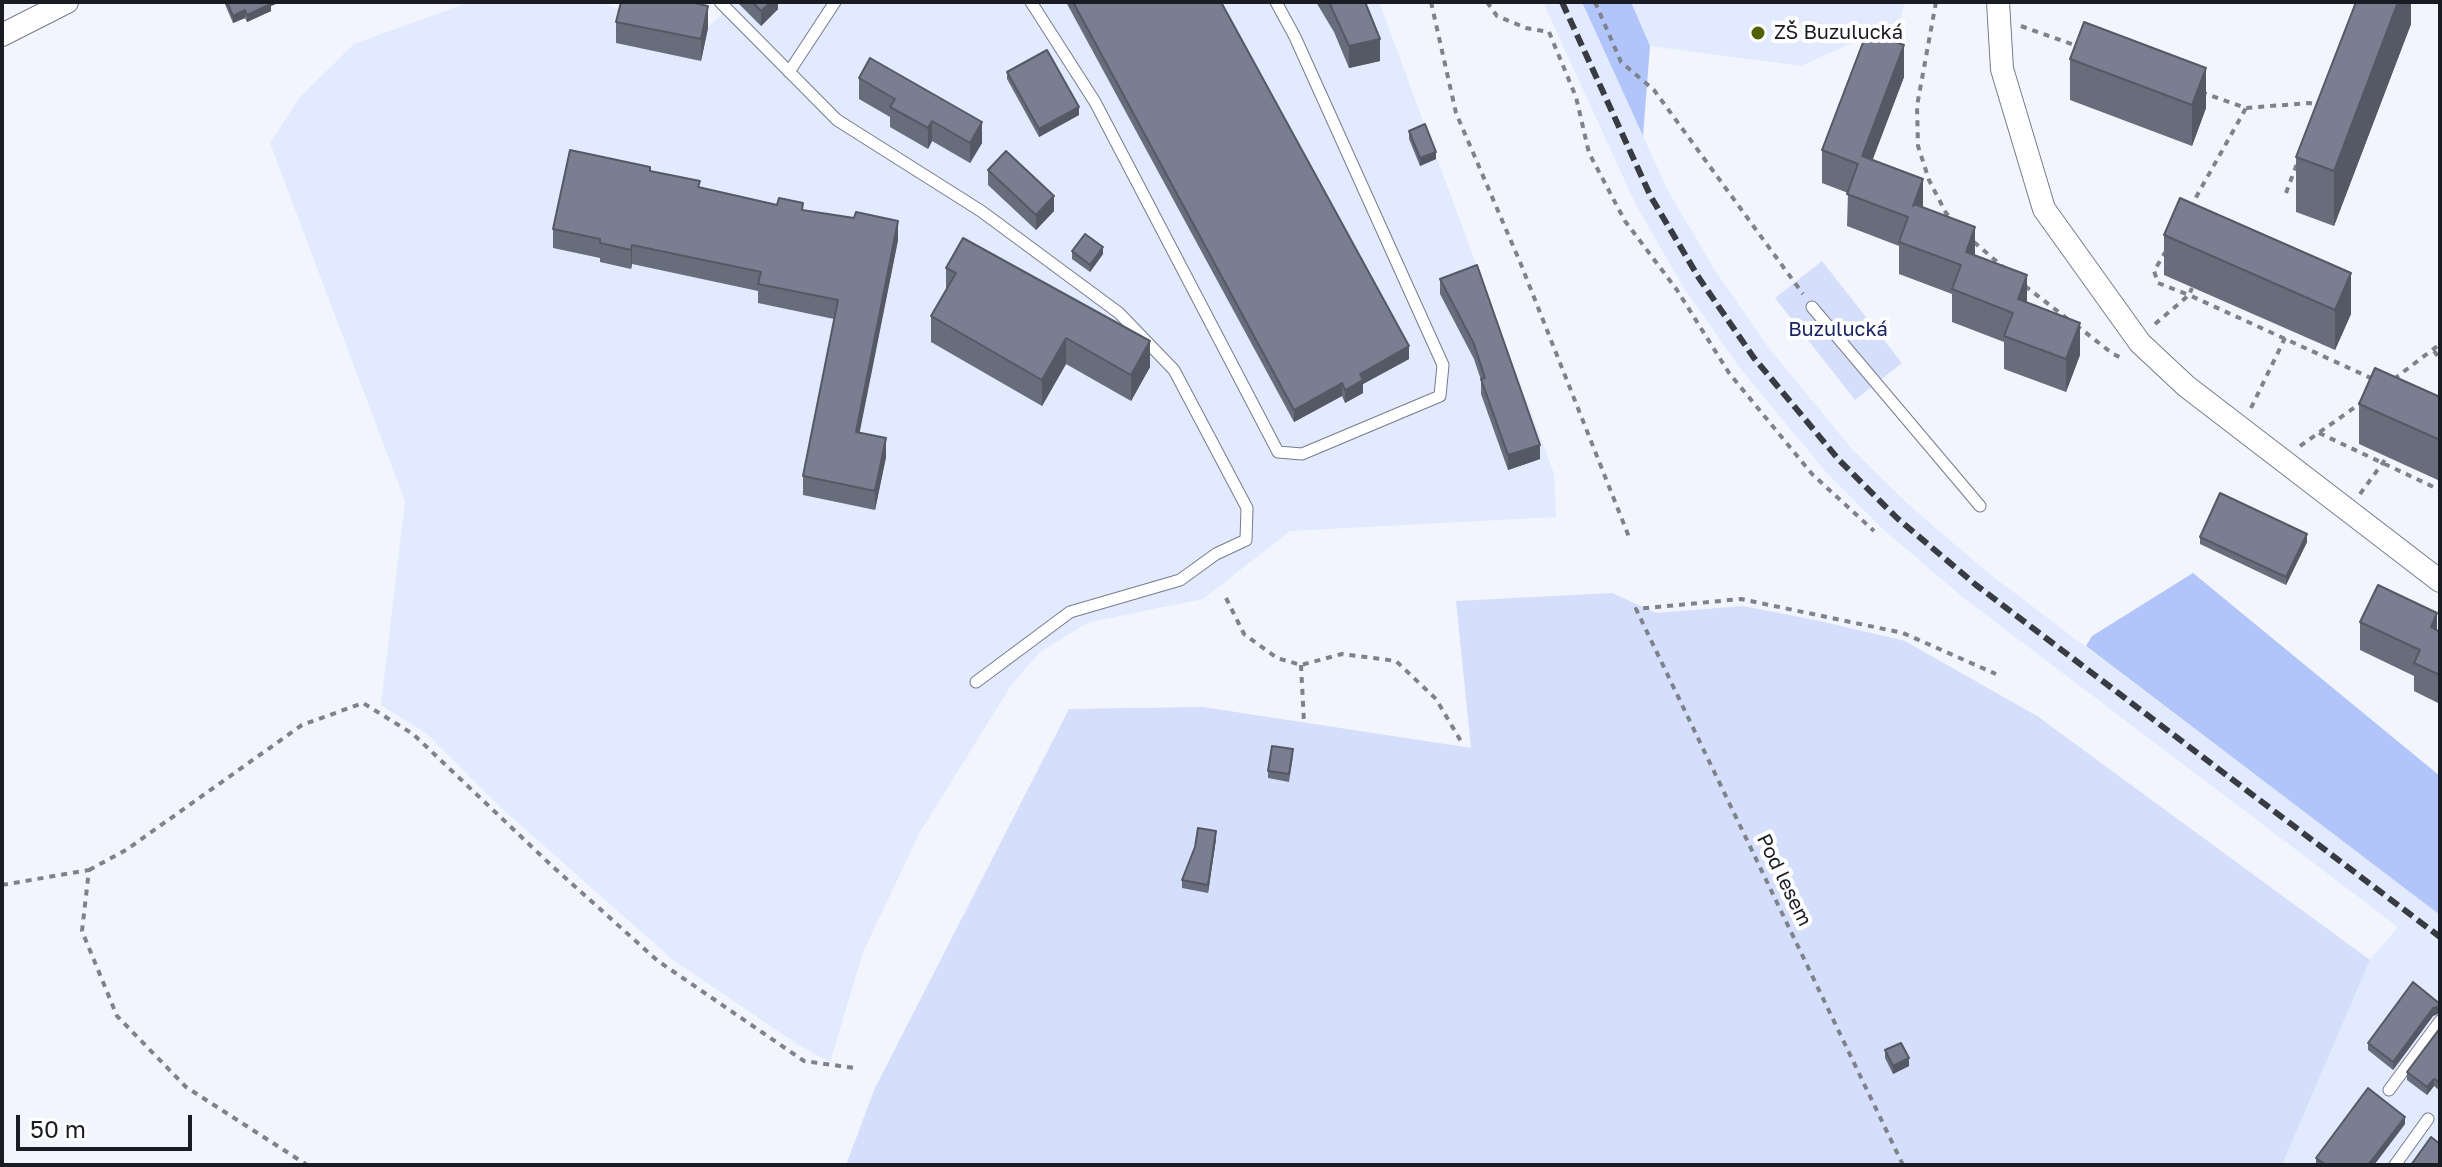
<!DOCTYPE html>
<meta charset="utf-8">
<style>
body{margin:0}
#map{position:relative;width:2442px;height:1167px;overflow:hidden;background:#f2f5fd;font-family:"Golos Text",sans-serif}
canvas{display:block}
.frame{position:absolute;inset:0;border:4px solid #191c23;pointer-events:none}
.scale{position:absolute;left:16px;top:1115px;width:176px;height:36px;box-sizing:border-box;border:4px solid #191c23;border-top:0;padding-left:10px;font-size:24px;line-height:28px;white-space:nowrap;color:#191c23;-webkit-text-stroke:6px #fff;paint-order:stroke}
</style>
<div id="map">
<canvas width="2442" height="1167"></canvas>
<div class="frame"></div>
<div class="scale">50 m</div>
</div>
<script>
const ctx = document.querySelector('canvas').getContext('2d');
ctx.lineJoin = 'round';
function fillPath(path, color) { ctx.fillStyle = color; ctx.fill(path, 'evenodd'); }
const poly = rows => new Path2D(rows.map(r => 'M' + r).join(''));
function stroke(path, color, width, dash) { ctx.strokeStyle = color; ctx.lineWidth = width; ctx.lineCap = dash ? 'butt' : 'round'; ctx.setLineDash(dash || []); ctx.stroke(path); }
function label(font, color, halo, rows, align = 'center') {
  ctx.font = font + ' "Golos Text",sans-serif'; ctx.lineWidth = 8; ctx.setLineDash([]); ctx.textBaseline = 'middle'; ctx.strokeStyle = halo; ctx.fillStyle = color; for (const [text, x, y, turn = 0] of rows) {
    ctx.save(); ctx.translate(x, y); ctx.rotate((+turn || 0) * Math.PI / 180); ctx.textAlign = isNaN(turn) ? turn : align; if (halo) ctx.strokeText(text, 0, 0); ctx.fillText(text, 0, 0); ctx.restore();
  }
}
fillPath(poly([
 [470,2,600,2,624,11,708,27,735,2,1379,2,1554,474,1556,517,1290,531,1203,599,1089,622,1040,652,1012,684,920,832,863,952,830,1062,797,1044,672,959,499,806,427,734,381,705,405,501,270,143,300,97,354,44],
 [1543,2,1582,2,1667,189,1714,269,1768,347,1852,449,1909,505,1987,572,2440,915,2440,1165,2282,1165,2370,960,2398,927,1965,599,1885,531,1826,472,1740,368,1684,288,1636,205],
 [1631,2,1905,2,1900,21,1801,66,1650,46]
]), '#e2eaff');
fillPath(poly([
 [1822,261,1902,363,1855,400,1775,298],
 [1612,593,1656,613,1743,606,1820,621,1905,641,2037,716,2370,960,2282,1165,846,1165,875,1088,1069,709,1203,707,1471,748,1456,601]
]), '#d5dffb');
fillPath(poly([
 [1582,2,1631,2,1650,46,1643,136],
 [2193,573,2440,776,2440,915,2086,646,2092,636]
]), '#b2c5fb');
const lane = poly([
 [720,2,837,120,981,211,1119,313,1174,370,1247,508,1246,540,1216,554,1180,580,1070,612,976,682],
 [1031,2,1095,102,1278,452,1302,454,1440,396,1443,365,1295,37,1276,2],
 [789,72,835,2],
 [1812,307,1980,506],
 [2389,1090,2440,1021],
 [2395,1165,2428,1119]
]);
const street = poly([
 [1998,2,2002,69,2044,209,2140,343,2186,386,2440,581],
 [2,35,67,2]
]);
stroke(lane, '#767c8d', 13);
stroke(street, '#767c8d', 24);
stroke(poly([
 [1431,2,1456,113,1520,262,1629,537],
 [1487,2,1497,16,1526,28,1549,32,1576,97,1589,153,1625,221,1677,290,1729,373,1812,474,1874,531],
 [1595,2,1621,62,1654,90,1803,294],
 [1936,2,1917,106,1918,146,1929,180,1946,213,1954,221],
 [2021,26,2077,46],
 [2201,92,2246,108,2309,103,2321,105],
 [2286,193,2298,161],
 [2190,208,2246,108],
 [1974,242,2003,267],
 [2166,251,2154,271,2158,283,2189,295,2192,288],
 [2025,286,2069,320],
 [2155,324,2189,295,2373,379],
 [2076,325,2113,354,2124,359],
 [2434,351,2440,359],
 [2394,379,2440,344],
 [2251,408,2285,338],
 [2319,433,2440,490],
 [2300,446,2361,403],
 [2360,494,2387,457],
 [1226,598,1244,634,1277,658,1301,665,1342,654,1396,661,1436,699,1462,743],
 [1301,665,1304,723],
 [89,870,126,850,302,725,363,703,413,734,552,866,658,961,804,1061,854,1068],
 [2,885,89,870,82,931,117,1016,186,1087,307,1165],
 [1903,1165,1636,609,1741,599,1903,633,1996,674]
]), '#7f828a', 4, [6, 6]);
stroke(lane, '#fff', 11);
stroke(street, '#fff', 22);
stroke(poly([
 [1562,2,1651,197,1699,278,1754,358,1839,460,1897,518,1976,585,2440,937]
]), '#383b42', 6, [12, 6]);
fillPath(poly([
 [224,2,278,2,278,3,271,6,271,11,247,22,245,18,233,23],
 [737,2,778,2,778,9,761,26],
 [1066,2,1221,2,1409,359,1363,384,1363,393,1345,403,1342,396,1294,422],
 [1316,2,1365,2,1380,61,1349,68,1334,32],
 [2411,2,2411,24,2334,226,2296,212,2296,157],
 [616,22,708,28,701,61,616,43],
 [2070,59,2206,108,2192,146,2070,100],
 [1007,72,1079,115,1039,137,1007,79],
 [1904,77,1872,160,2027,303,2080,355,2066,392,2004,369,2004,342,1952,322,1952,294,1899,274,1899,246,1847,226,1848,193,1822,183,1822,150],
 [859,78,982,143,970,163,932,141,928,149,890,127,890,117,859,99],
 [1409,131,1436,159,1420,166,1409,139],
 [988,170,1054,211,1036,230,988,185],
 [650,171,700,188,803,210,898,240,859,432,886,457,875,510,803,495,803,476,834,319,758,303,758,291,632,264,631,269,600,262,600,258,553,248,553,229],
 [2164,235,2351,314,2335,350,2164,275],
 [1072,251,1103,254,1090,272,1072,259],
 [946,268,1150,367,1131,401,1066,364,1042,406,931,342,931,316,946,290],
 [1440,279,1540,459,1508,470,1481,394,1481,380,1474,359,1440,294],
 [2440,397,2440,481,2359,444,2359,404],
 [2200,537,2307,542,2286,585,2200,544],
 [2360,622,2440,632,2440,704,2414,691,2414,676,2360,650],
 [1293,756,1289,782,1268,778,1268,771],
 [1216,839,1208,893,1182,888,1182,880],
 [2440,1004,2440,1013,2433,1016,2393,1070,2368,1050,2368,1043],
 [2440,1028,2440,1091,2434,1086,2427,1095,2407,1080,2407,1072],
 [1885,1050,1909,1066,1893,1074,1885,1058],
 [2405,1124,2374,1165,2316,1165,2316,1158]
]), '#686d7c');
fillPath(poly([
 [269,2,278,3,271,6,271,11,247,22,247,15],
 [771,2,778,2,778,9,761,26,761,11],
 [2398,2,2411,2,2411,24,2334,226,2334,171],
 [708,6,708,28,701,61,701,39],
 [245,10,245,18,233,23,233,16],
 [1380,39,1380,61,1349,68,1349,46],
 [1904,45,1904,77,1862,188,1862,156],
 [2206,68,2206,108,2192,146,2192,105],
 [1079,107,1079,115,1039,137,1039,129],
 [932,121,932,141,928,149,928,128],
 [982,122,982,143,970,163,970,143],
 [1436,152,1436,159,1420,166,1420,158],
 [1923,179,1923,212,1913,206],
 [1054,196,1054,211,1036,230,1036,215],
 [898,221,898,240,856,451,856,432],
 [1975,227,1975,260,1966,252],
 [632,245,632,264,631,269,631,250],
 [1103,247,1103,254,1090,272,1090,265],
 [2351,273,2351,314,2335,350,2335,310],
 [2027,275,2027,308,2018,299],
 [2080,323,2080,355,2066,392,2066,359],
 [1066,338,1066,364,1042,406,1042,380],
 [1150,341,1150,367,1131,401,1131,375],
 [1409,346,1409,359,1363,384,1363,393,1345,403,1345,390,1360,374],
 [1342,383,1342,396,1294,422,1294,410],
 [886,438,886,457,875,510,875,491],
 [1540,445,1540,459,1508,470,1508,455],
 [2307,534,2307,542,2286,585,2286,577],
 [2437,613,2437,642,2431,627],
 [1216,831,1216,839,1208,893,1208,885],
 [2440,1006,2440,1013,2433,1016,2393,1070,2393,1062,2433,1008],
 [1909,1058,1909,1066,1893,1074,1893,1066],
 [2434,1079,2434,1086,2427,1095,2427,1087],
 [2405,1117,2405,1124,2374,1165,2368,1165]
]), '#555965');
const building = poly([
 [227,2,270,2,271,4,247,15,245,10,233,16,227,2],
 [621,2,690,2,708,6,701,39,616,22,621,2],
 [752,2,771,2,761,11,752,2],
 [1073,2,1221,2,1409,346,1360,374,1363,380,1345,390,1342,383,1294,410,1073,2],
 [1329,2,1365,2,1380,39,1349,46,1329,2],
 [2356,2,2398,2,2334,171,2296,157,2356,2],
 [2084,22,2206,68,2192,105,2070,59,2084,22],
 [1867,32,1904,45,1862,156,1923,179,1913,206,1914,204,1975,227,1966,252,2027,275,2018,299,2080,323,2066,359,2004,336,2013,313,1952,289,1961,265,1899,242,1908,217,1847,194,1858,164,1822,150,1867,32],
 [1047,50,1079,107,1039,129,1007,72,1047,50],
 [870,58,982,122,970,143,932,121,928,128,890,107,895,99,859,78,870,58],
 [1425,124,1436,152,1420,158,1409,131,1425,124],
 [570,150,650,167,650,171,700,181,698,187,777,205,779,198,803,203,802,210,854,218,856,212,898,221,856,432,886,438,875,491,803,476,838,300,758,284,761,272,632,245,631,250,600,243,600,239,553,229,570,150],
 [1006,151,1054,196,1036,215,988,170,1006,151],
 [2180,198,2351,273,2335,310,2164,235,2180,198],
 [1085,234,1103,247,1090,265,1072,251,1085,234],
 [963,238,1150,341,1131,375,1066,338,1042,380,931,316,956,273,946,268,963,238],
 [1477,265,1540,445,1508,455,1481,379,1485,378,1474,344,1440,279,1477,265],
 [2375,368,2440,397,2440,440,2359,404,2375,368],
 [2220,493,2307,534,2286,577,2200,537,2220,493],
 [2378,585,2437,613,2431,627,2440,632,2440,675,2414,663,2420,650,2360,622,2378,585],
 [1272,746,1293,749,1289,774,1268,771,1272,746],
 [1198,828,1216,831,1208,885,1182,880,1195,847,1198,828],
 [2413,982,2440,1004,2440,1006,2433,1008,2393,1062,2368,1043,2413,982],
 [2440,1028,2440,1083,2434,1079,2427,1087,2407,1072,2440,1028],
 [1901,1043,1909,1058,1893,1066,1885,1050,1901,1043],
 [2368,1088,2405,1117,2368,1165,2326,1165,2316,1158,2368,1088],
 [2431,1137,2440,1144,2440,1165,2411,1165,2431,1137]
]);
fillPath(building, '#797f90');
stroke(building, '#555965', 2);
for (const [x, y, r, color] of [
 [1758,33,8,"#516001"]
]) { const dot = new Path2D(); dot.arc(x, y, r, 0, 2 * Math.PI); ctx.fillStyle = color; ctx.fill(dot); stroke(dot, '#fff', 3); }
label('20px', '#191c23', '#fff', [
 ["ZŠ Buzulucká",1774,33]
], 'left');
label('20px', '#192662', '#fff', [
 ["Buzulucká",1838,330]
]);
label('20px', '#191c23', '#fff', [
 ["Pod lesem",1784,880,64]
]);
</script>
